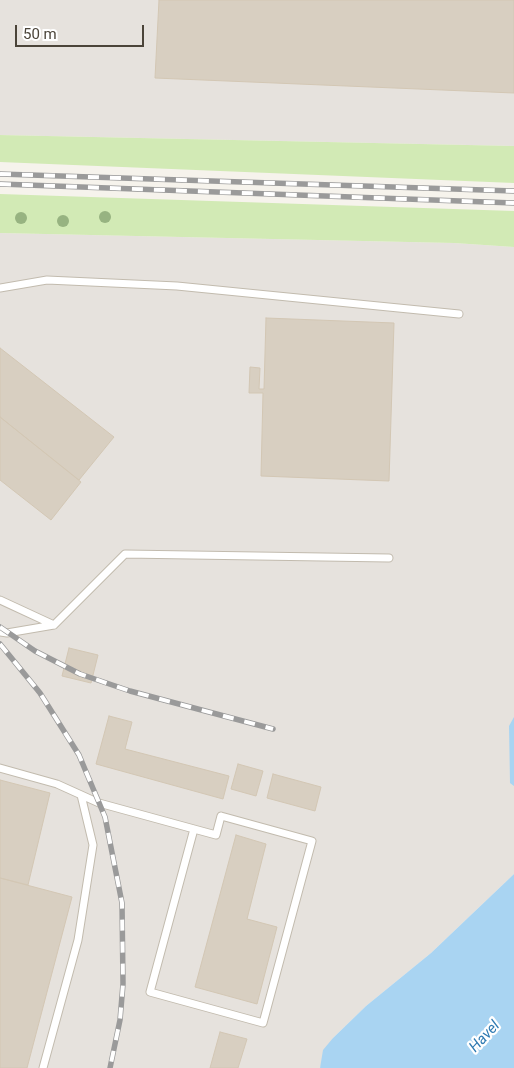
<!DOCTYPE html>
<style>
body{margin:0}
#map{position:relative;width:514px;height:1068px;overflow:hidden;background:#f6f3ec;font-family:Roboto,sans-serif}
canvas{display:block}
.scale{position:absolute;left:15px;top:25px;width:129px;height:22px;box-sizing:border-box;border:2px solid #4b4439;border-top:0;padding-left:6px;font-size:15px;line-height:18px;white-space:nowrap;color:#4b4439;-webkit-text-stroke:4px #fff;paint-order:stroke}
</style>
<div id="map">
<canvas width="514" height="1068"></canvas>
<div class="scale">50 m</div>
</div>
<script>
const ctx = document.querySelector('canvas').getContext('2d');
ctx.lineJoin = 'round';
function fillPath(path, color) { ctx.fillStyle = color; ctx.fill(path, 'evenodd'); }
const poly = rows => new Path2D(rows.map(r => 'M' + r).join(''));
function stroke(path, color, width, dash) { ctx.strokeStyle = color; ctx.lineWidth = width; ctx.lineCap = dash ? 'butt' : 'round'; ctx.setLineDash(dash || []); ctx.stroke(path); }
function label(font, color, halo, rows, align = 'center') {
  ctx.font = font + ' Roboto,sans-serif'; ctx.lineWidth = 4.5; ctx.setLineDash([]); ctx.textBaseline = 'middle'; ctx.strokeStyle = halo; ctx.fillStyle = color; for (const [text, x, y, turn = 0] of rows) {
    ctx.save(); ctx.translate(x, y); ctx.rotate((+turn || 0) * Math.PI / 180); ctx.textAlign = isNaN(turn) ? turn : align; if (halo) ctx.strokeText(text, 0, 0); ctx.fillText(text, 0, 0); ctx.restore();
  }
}
fillPath(poly([
 [0,0,514,0,514,146,0,135],
 [0,233,454,243,514,247,514,874,431,953,366,1006,333,1038,320,1068,0,1068]
]), '#e6e2dd');
fillPath(poly([
 [0,135,514,146,514,183,0,162],
 [0,194,514,211,514,247,454,243,0,233]
]), '#d2eab5');
fillPath(poly([
 [514,717,514,786,510,783,509,726],
 [514,874,514,1068,320,1068,323,1050,333,1038,366,1006,431,953]
]), '#a9d4f2');
const building = poly([
 [159,0,514,0,514,93,155,78,159,0],
 [266,318,394,323,389,481,261,476,263,393,249,393,250,367,260,368,259,389,264,389,266,318],
 [0,348,114,437,79,480,0,417,0,348],
 [0,417,81,482,51,520,0,480,0,417],
 [69,648,98,655,91,683,62,676,69,648],
 [109,716,132,722,125,749,229,776,223,799,96,764,109,716],
 [238,764,263,771,256,796,231,789,238,764],
 [273,774,321,787,315,811,267,798,273,774],
 [0,780,50,793,28,885,0,878,0,780],
 [236,835,266,844,247,919,277,927,257,1004,195,987,236,835],
 [0,878,72,897,27,1068,0,1068,0,878],
 [220,1032,247,1039,238,1068,210,1068,220,1032]
]);
fillPath(building, '#d8cfc1');
stroke(building, '#d3c7b4', 1);
const service = poly([
 [0,288,47,280,177,286,459,314],
 [0,600,54,625],
 [0,632,7,633,54,625,125,554,389,558],
 [0,768,57,784,99,803,194,829,216,835,221,816,312,841,263,1023,150,992,194,829],
 [43,1068,78,940,93,845,81,795]
]);
stroke(service, '#c2bbae', 9);
stroke(service, '#fff', 7);
const rail = poly([
 [0,174,514,191],
 [0,184,514,203],
 [0,627,35,651,80,674,130,691,273,729],
 [0,644,40,693,79,755,105,817,122,903,123,984,120,1020,110,1068]
]);
stroke(rail, '#9a9a9a', 5.5);
stroke(rail, '#fff', 4, [11]);
ctx.fillStyle = '#97b381';
for (const [x, y] of [
 [105,217],
 [21,218],
 [63,221]
]) { ctx.beginPath(); ctx.arc(x, y, 6, 0, 2 * Math.PI); ctx.fill(); }
label('italic 15px', '#2e7ab2', '#fff', [
 ["Havel",485,1037,-47]
]);
</script>
